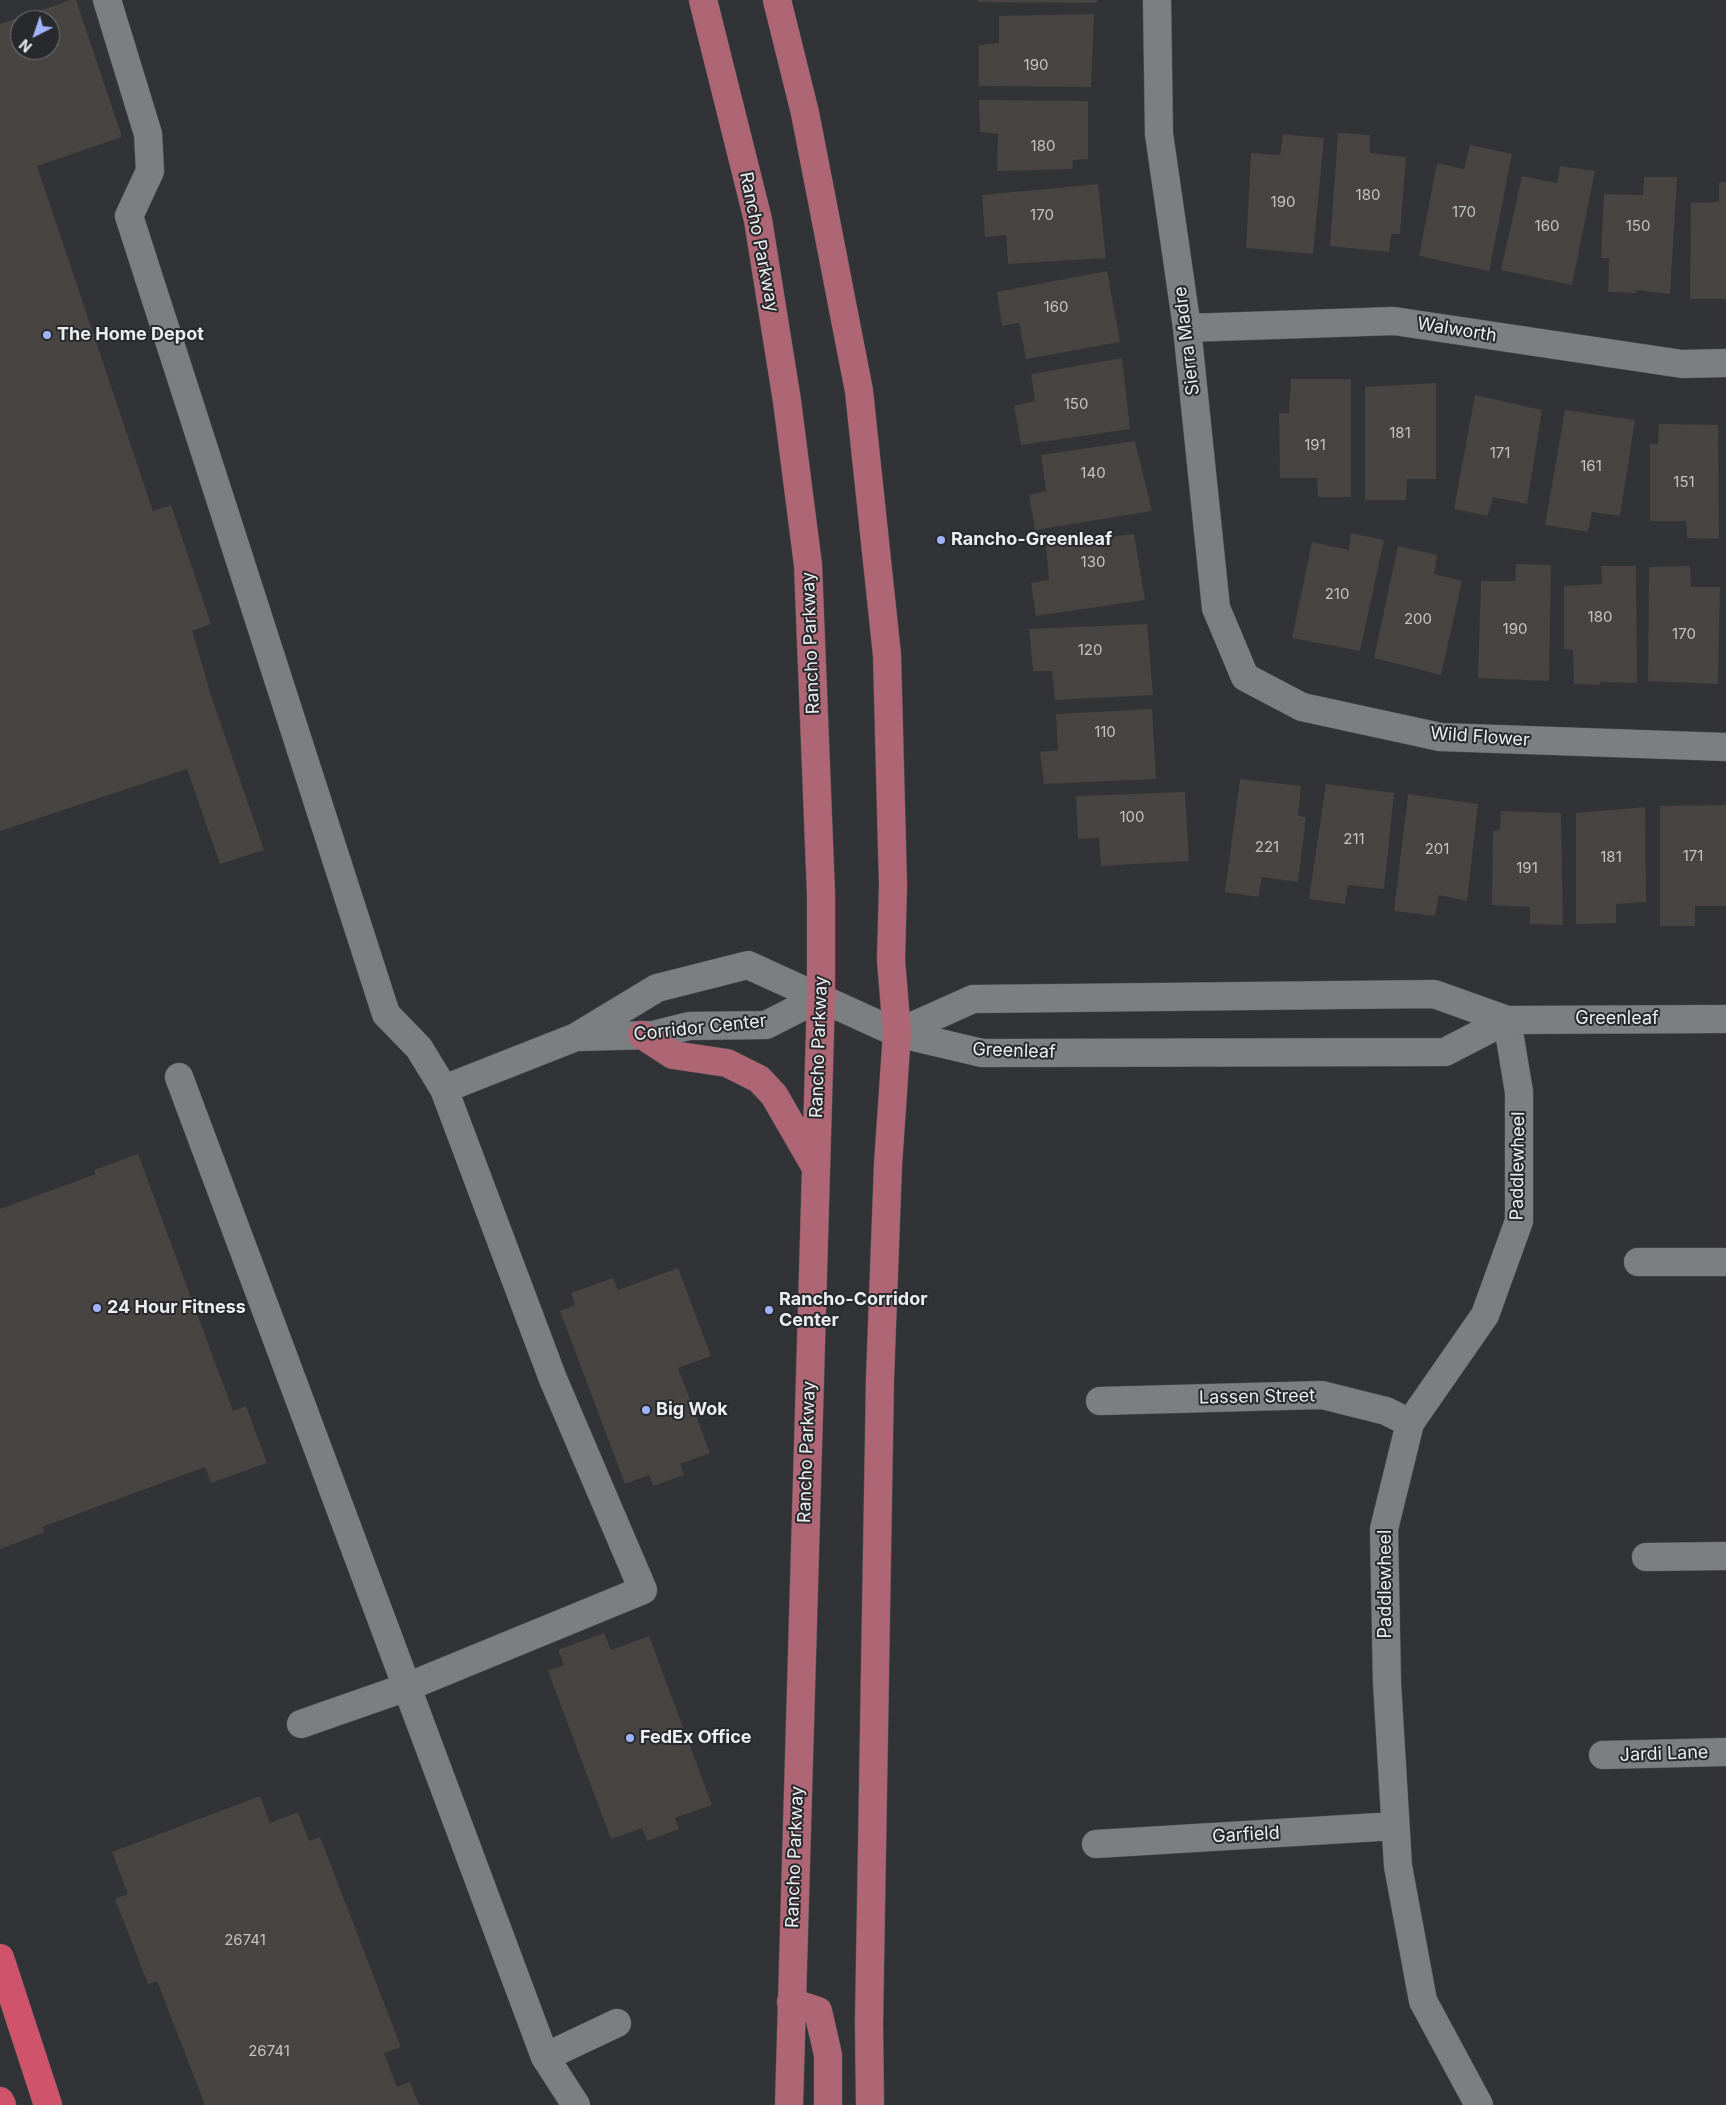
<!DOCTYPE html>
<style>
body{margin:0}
#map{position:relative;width:1726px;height:2105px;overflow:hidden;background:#313336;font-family:Inter,sans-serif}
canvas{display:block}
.north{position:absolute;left:10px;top:10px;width:50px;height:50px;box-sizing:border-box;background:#27292c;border:1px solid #75777a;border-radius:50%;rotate:221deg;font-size:14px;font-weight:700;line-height:20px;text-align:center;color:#ebedef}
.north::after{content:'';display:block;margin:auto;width:18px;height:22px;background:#a1b3fd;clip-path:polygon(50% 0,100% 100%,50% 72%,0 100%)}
</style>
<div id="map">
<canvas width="1726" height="2105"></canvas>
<div class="north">N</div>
</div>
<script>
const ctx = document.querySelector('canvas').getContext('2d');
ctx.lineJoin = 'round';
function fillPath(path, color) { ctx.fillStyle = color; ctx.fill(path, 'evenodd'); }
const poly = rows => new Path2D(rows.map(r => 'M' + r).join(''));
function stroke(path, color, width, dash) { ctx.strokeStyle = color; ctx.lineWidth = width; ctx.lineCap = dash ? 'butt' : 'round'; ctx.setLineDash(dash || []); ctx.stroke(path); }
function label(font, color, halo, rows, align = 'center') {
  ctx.font = font + ' Inter,sans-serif'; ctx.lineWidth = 4; ctx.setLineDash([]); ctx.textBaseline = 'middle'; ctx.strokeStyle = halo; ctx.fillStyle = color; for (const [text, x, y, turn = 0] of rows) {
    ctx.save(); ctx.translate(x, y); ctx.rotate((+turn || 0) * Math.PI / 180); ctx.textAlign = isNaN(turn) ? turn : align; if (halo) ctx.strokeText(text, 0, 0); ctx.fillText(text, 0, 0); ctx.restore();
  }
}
fillPath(poly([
 [71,0,76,0,122,137,37,166,153,511,171,505,211,624,192,631,212,698,264,850,220,864,187,769,0,831,0,24],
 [20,20,50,20,50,50,20,50],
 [978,0,1097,0,1097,3,977,2],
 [1094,14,1091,87,979,86,979,45,999,43,999,16],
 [979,100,1088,101,1088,159,1073,160,1072,169,997,171,998,134,980,132],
 [1338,133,1370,135,1370,153,1406,157,1400,234,1391,234,1389,252,1330,246],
 [1283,134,1324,138,1313,254,1246,248,1251,153,1280,155],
 [1470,145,1512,154,1489,271,1419,256,1437,163,1464,169],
 [1560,166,1595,171,1572,285,1501,270,1522,176,1557,183],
 [1644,177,1677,177,1670,294,1636,290,1636,293,1608,292,1609,258,1601,258,1604,194,1643,195],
 [1719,182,1726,182,1726,299,1690,299,1691,203,1719,202],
 [1098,184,1106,258,1008,264,1006,235,985,237,982,195],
 [1107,271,1120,342,1026,359,1019,323,1002,326,997,292],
 [1122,358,1130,429,1021,445,1014,406,1035,401,1031,374],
 [1291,379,1351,379,1351,497,1318,497,1317,478,1280,478,1279,413,1289,413],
 [1436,383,1436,479,1407,479,1406,500,1365,500,1365,387],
 [1475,395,1542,410,1527,504,1493,497,1488,516,1454,509],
 [1565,410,1635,420,1620,516,1592,512,1588,532,1545,525],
 [1659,424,1718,425,1719,539,1687,538,1686,521,1650,521,1650,444,1658,444],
 [1135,441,1152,511,1035,530,1029,495,1046,491,1041,455],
 [1351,533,1384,540,1360,651,1292,638,1312,542,1349,550],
 [1134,534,1145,600,1036,616,1031,583,1049,580,1046,544],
 [1398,546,1437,555,1434,574,1462,581,1441,675,1374,658],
 [1516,564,1551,565,1549,681,1478,678,1481,581,1515,581],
 [1601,566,1636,566,1637,683,1600,682,1600,685,1574,684,1573,650,1564,649,1564,586,1602,584],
 [1690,566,1691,587,1720,587,1718,684,1648,681,1649,567],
 [1147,624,1153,695,1055,700,1052,671,1033,671,1029,629],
 [1152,709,1156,779,1044,784,1040,752,1058,750,1056,714],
 [1240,779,1301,786,1298,815,1306,818,1298,882,1262,877,1258,897,1225,892],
 [1326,784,1394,793,1384,889,1348,885,1345,904,1309,899],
 [1185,792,1189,861,1101,866,1099,838,1078,839,1076,796],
 [1408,794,1478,804,1467,901,1439,895,1435,916,1394,911],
 [1726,805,1726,906,1695,906,1695,926,1660,926,1660,806],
 [1645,807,1646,902,1616,904,1616,923,1576,924,1576,813],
 [1501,811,1561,813,1563,925,1530,924,1530,907,1492,905,1493,831,1500,830],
 [138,1154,233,1411,246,1406,267,1463,211,1483,205,1467,42,1527,45,1532,0,1549,0,1209,96,1174,94,1170],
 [678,1268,711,1356,678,1368,710,1453,680,1464,684,1475,653,1486,649,1475,625,1484,560,1311,575,1305,571,1293,613,1278,618,1290],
 [604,1633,611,1650,649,1636,712,1805,675,1818,679,1829,647,1841,642,1828,611,1839,548,1671,564,1665,558,1650],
 [260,1796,270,1823,298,1812,309,1841,320,1837,401,2047,384,2053,397,2087,410,2082,419,2105,205,2105,157,1981,148,1984,115,1899,128,1894,112,1852]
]), '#474441');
const minor = poly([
 [107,0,148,134,150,171,129,216,386,1014,419,1048,444,1089,553,1379,643,1590,407,1687,301,1724],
 [1157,0,1159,134,1187,328,1216,608,1245,677,1302,707,1440,737,1726,747],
 [1187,328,1394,321,1682,364,1726,363],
 [897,1033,973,999,1434,994,1507,1020,1726,1019],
 [578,1037,653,1035,689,1026,766,1025,821,997],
 [179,1077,545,2057,617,2023],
 [444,1089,576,1037,657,988,748,965,897,1033,982,1053,1445,1052,1507,1020],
 [1638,1262,1726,1262],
 [1100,1401,1322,1395,1386,1411,1410,1423],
 [1646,1557,1726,1556],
 [1603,1755,1726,1752],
 [1096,1844,1395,1826],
 [545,2057,576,2105],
 [1479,2105,1423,2001,1398,1866,1387,1683,1384,1529,1410,1423,1485,1315,1519,1221,1519,1092,1507,1020]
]);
const major = poly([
 [703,0,758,220,787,401,808,565,821,894,821,997,789,2105],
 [777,0,805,113,859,391,887,655,893,885,891,960,897,1033,888,1165,880,1379,869,2024,870,2105],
 [642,1035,673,1055,727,1063,759,1079,774,1095,815,1166],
 [791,2002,818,2011,828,2055,828,2105]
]);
const highway = poly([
 [0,1958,48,2105],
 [0,2101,2,2105]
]);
stroke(minor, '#505254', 29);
stroke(major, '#505254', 29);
stroke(highway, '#505254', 29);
stroke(minor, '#7c7f82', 28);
stroke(major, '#ae6574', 28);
stroke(highway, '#cf546b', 28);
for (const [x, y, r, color] of [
 [47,335,5,"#a1b3fd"],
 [941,540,5,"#a1b3fd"],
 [97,1308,5,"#a1b3fd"],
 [769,1310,5,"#a1b3fd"],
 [646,1410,5,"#a1b3fd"],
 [630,1738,5,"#a1b3fd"]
]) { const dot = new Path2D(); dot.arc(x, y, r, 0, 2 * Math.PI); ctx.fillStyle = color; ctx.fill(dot); stroke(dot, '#27292c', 2); }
label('15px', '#c2c3c4', null, [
 ["190",1036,65],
 ["180",1043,146],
 ["180",1368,195],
 ["190",1283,202],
 ["170",1464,212],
 ["170",1042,215],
 ["160",1547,226],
 ["150",1638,226],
 ["160",1056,307],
 ["150",1076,404],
 ["181",1400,433],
 ["191",1315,445],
 ["171",1500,453],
 ["161",1591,466],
 ["140",1093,473],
 ["151",1684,482],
 ["130",1093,562],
 ["210",1337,594],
 ["180",1600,617],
 ["200",1418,619],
 ["190",1515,629],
 ["170",1684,634],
 ["120",1090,650],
 ["110",1105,732],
 ["100",1132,817],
 ["211",1354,839],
 ["221",1267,847],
 ["201",1437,849],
 ["171",1693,856],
 ["181",1611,857],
 ["191",1527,868],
 ["26741",245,1940],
 ["26741",269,2051]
]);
label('18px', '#ebedef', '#27292c', [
 ["Rancho Parkway",759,242,79],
 ["Walworth",1457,330,9],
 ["Sierra Madre",1187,341,-97],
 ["Rancho Parkway",811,643,-92],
 ["Wild Flower",1480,737,4],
 ["Greenleaf",1617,1019],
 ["Corridor Center",700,1028,-6],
 ["Rancho Parkway",819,1047,-88],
 ["Greenleaf",1014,1051,2],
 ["Paddlewheel",1518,1166,-89],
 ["Lassen Street",1257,1397,-1],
 ["Rancho Parkway",807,1452,-88],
 ["Paddlewheel",1386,1584,-90],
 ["Jardi Lane",1664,1754,-2],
 ["Garfield",1246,1835,-3],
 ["Rancho Parkway",795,1857,-88]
]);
label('bold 18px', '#ebedef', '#27292c', [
 ["The Home Depot",57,335],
 ["Rancho-Greenleaf",951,540],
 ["Rancho-Corridor",779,1300],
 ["Center",779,1321],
 ["24 Hour Fitness",107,1308],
 ["Big Wok",656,1410],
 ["FedEx Office",640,1738]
], 'left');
</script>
